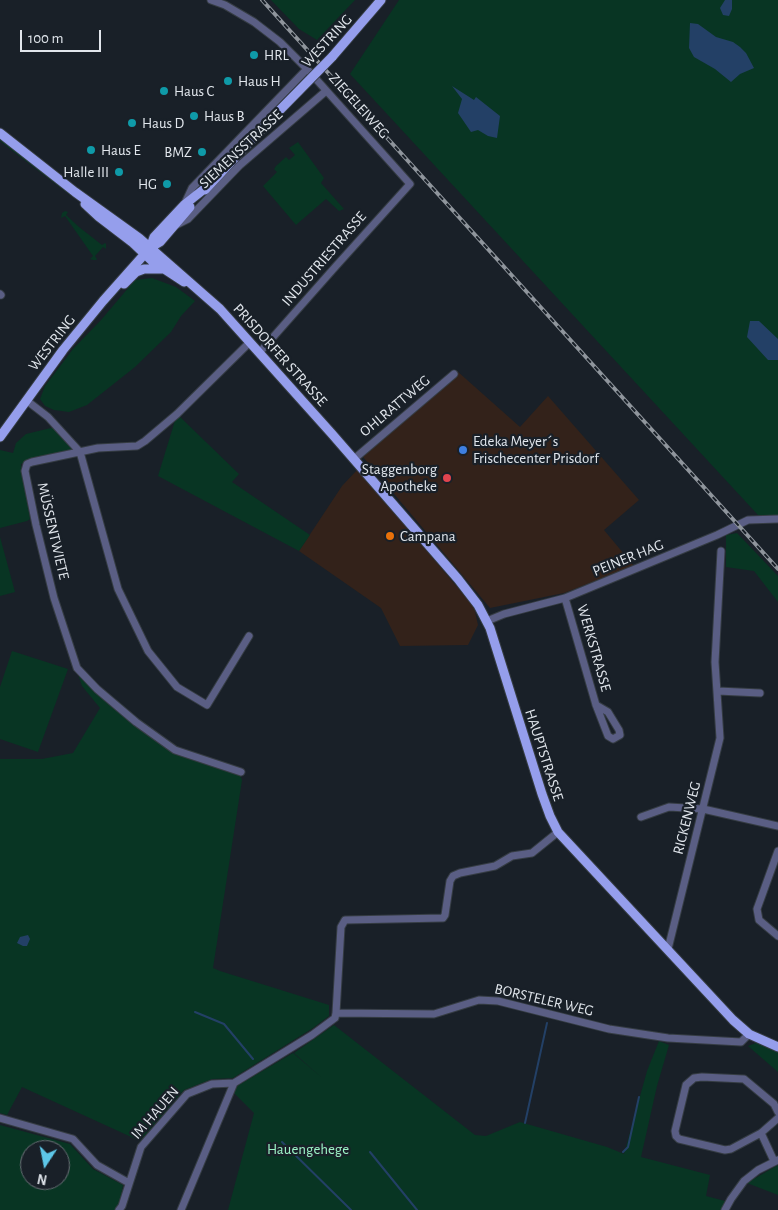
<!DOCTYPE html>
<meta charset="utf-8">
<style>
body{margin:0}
#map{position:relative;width:778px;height:1210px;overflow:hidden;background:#192028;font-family:"Alegreya Sans",sans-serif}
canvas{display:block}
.north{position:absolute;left:20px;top:1140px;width:50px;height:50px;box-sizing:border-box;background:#192028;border:1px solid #696f76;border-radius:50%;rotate:191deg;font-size:14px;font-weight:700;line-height:20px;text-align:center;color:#e1e6ec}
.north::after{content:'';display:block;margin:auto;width:18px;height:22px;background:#5dc7e8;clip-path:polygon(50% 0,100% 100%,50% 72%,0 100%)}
.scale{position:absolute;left:20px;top:30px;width:81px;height:22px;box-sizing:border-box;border:2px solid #e1e6ec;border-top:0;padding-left:6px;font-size:15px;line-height:18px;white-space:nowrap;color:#e1e6ec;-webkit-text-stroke:4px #192028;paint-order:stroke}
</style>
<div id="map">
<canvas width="778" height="1210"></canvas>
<div class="north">N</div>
<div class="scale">100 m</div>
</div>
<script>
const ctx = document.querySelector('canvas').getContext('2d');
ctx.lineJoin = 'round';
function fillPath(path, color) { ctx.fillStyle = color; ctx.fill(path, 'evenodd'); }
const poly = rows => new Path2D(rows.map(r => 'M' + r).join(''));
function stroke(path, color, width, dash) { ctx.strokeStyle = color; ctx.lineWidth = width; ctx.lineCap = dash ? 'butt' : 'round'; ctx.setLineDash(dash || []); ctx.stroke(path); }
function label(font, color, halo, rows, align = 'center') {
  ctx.font = font + ' "Alegreya Sans",sans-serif'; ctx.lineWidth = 4.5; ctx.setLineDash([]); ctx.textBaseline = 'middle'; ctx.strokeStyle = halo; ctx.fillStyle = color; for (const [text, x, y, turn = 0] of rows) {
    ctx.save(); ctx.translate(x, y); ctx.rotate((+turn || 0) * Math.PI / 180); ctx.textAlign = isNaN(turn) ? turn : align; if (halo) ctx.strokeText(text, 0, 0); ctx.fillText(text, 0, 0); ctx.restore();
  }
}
fillPath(poly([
 [457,371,520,427,548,396,639,500,604,530,634,566,564,593,490,608,358,451],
 [358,469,474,607,478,625,468,645,400,646,381,608,299,551,342,486]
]), '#33221a');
fillPath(poly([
 [271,0,355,0,317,40,299,29],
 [399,0,778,0,778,516,758,515,350,74],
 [0,136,71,193,70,195,10,149,0,141],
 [298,142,324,178,321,183,344,209,339,211,326,199,296,225,263,186,277,172,274,169,276,166,286,157,289,160,295,155,289,148],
 [65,211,68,212,66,215,79,227,102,245,105,243,106,244,106,249,103,247,95,256,97,259,96,260,93,260,90,259,93,256,65,216,61,218,62,213],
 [152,278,176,287,195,301,181,316,171,332,135,367,87,405,69,412,54,410,45,406,40,399,45,386,73,349,101,320,135,280],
 [177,414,239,474,232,482,310,535,299,551,158,476],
 [55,427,74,449,32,460,21,464,30,519,27,521,0,528,0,450,13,453,16,443,26,434],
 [737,533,778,576,778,602,754,571,726,567,726,535],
 [0,537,15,592,0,596],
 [12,651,68,669,38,752,0,739,0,687],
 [76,668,174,752,240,775,242,780,213,968,220,971,329,1005,329,1016,313,1028,233,1078,212,1079,184,1090,140,1141,22,1087,7,1115,0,1113,0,759,42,759,73,753,100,708,82,686],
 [334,1025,475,1135,486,1136,520,1122,607,1147,624,1154,647,1071,659,1041,669,1045,657,1086,641,1157,710,1175,706,1196,725,1201,721,1210,228,1210,254,1113,234,1093,237,1086,293,1053,321,1077,294,1053],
 [756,1043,778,1052,778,1072,748,1046],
 [0,1125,70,1144,93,1169,123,1185,119,1206,116,1210,0,1210],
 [30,1150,60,1150,60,1180,30,1180],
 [778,1165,778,1195,747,1183,752,1180]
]), '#083523');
fillPath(poly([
 [725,0,732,0,732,9,729,16,723,15,720,8],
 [690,23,698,24,716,37,733,42,740,47,746,53,754,68,740,74,731,82,715,69,694,57,689,48],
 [452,86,474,100,476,97,500,116,497,138,488,136,478,130,471,132,458,113,462,99],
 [750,321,759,321,778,339,778,360,768,360,747,337],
 [28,935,30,939,27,946,23,946,17,943,20,937]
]), '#234066');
stroke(poly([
 [195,1012,224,1024,253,1059],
 [525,1123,547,1023],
 [282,1142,351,1210],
 [370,1152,417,1210],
 [623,1152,628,1147,639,1097]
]), '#234066', 2);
const minor = poly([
 [211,0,225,5,254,22,280,42,307,69,410,184,336,266,259,353],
 [185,203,192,188,307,69],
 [174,226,188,219,240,165,326,91],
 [0,294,1,295],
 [26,400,48,417,80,452,118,589,148,651,177,687,207,705,249,636],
 [354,459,454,374],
 [565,598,596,705,608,736,613,739,620,735,619,730,608,712,596,705],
 [487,621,504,614,565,598,717,535,748,520,778,519],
 [718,691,760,693],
 [241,772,175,750,136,722,97,689,77,668,54,598,36,525,25,471,27,464,32,462,98,448,137,446,145,441,177,414,249,343],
 [641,817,669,807,703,809,778,826],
 [778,851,757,909,759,920,778,936],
 [668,949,720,738,715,662,721,551],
 [336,1013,341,927,345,920,443,918,445,915,450,881,453,876,460,873,495,866,512,856,532,853,558,832],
 [234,1083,312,1035,335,1018,336,1013,434,1014,479,1000,498,1001,609,1029,668,1038,741,1042,749,1034],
 [778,1112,774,1104,744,1079,702,1077,694,1078,686,1085,675,1131,676,1136,679,1139,725,1150,731,1149,761,1133,778,1118],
 [0,1118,73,1139,97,1165,129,1183],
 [761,1133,774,1161],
 [119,1210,122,1206,141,1147,187,1094,212,1084,234,1083,181,1210],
 [725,1210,731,1199,744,1181,758,1170,778,1160]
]);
const major = poly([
 [332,57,381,0],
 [0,133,75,192,139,238,220,309,332,434,458,579,478,605,490,628,542,794,550,816,558,832,733,1020,749,1034,778,1047],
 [205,190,273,117],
 [85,204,99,217,133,243,152,261,184,282],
 [150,248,160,242,190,207],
 [124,284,136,272,144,269,163,269],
 [0,437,63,350,103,301,150,248,154,237,184,205,208,186]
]);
stroke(minor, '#353c43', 9);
stroke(major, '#353c43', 11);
stroke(minor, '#5a5e84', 7);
stroke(major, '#959eec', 9);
const rail = poly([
 [262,0,778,569]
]);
stroke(rail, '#8f959c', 4);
stroke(rail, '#192028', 2, [5.5]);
const majorBridge = poly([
 [273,117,332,57]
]);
stroke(majorBridge, '#353c43', 11, []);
stroke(majorBridge, '#959eec', 9);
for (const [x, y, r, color] of [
 [254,55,5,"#0f9aa8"],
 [228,81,5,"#0f9aa8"],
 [164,91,5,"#0f9aa8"],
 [194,116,5,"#0f9aa8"],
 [132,123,5,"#0f9aa8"],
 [91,150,5,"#0f9aa8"],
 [202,152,5,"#0f9aa8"],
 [119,172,5,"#0f9aa8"],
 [167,184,5,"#0f9aa8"],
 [463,450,5,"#3f7fe0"],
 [447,478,5,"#e0444e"],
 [390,536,5,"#e8710a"]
]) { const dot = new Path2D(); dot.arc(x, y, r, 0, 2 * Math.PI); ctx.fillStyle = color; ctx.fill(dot); stroke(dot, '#192028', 2); }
label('15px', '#e1e6ec', '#192028', [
 ["WESTRING",327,41,-47],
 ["ZIEGELEIWEG",359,106,48],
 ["SIEMENSSTRASSE",241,149,-43],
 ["INDUSTRIESTRASSE",324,259,-49],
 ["WESTRING",52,343,-52],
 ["PRISDORFER STRASSE",280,355,48],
 ["OHLRATTWEG",395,406,-40],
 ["MÜSSENTWIETE",53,531,77],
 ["PEINER HAG",628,558,-22],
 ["WERKSTRASSE",594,648,74],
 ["HAUPTSTRASSE",544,755,72],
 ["RICKENWEG",687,818,-76],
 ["BORSTELER WEG",544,1000,13],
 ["IM HAUEN",155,1113,-49]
]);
label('15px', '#e1e6ec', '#192028', [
 ["HRL",264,55],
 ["Haus H",238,81],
 ["Haus C",174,91],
 ["Haus B",204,116],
 ["Haus D",142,123],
 ["Haus E",101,150],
 ["BMZ",192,152,"right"],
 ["Halle III",109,172,"right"],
 ["HG",157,184,"right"],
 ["Edeka Meyer´s",473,441],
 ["Frischecenter Prisdorf",473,458],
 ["Staggenborg",437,469,"right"],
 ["Apotheke",437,486,"right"],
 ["Campana",400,536]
], 'left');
label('15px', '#9cf2c6', '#192028', [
 ["Hauengehege",308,1149]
]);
</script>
